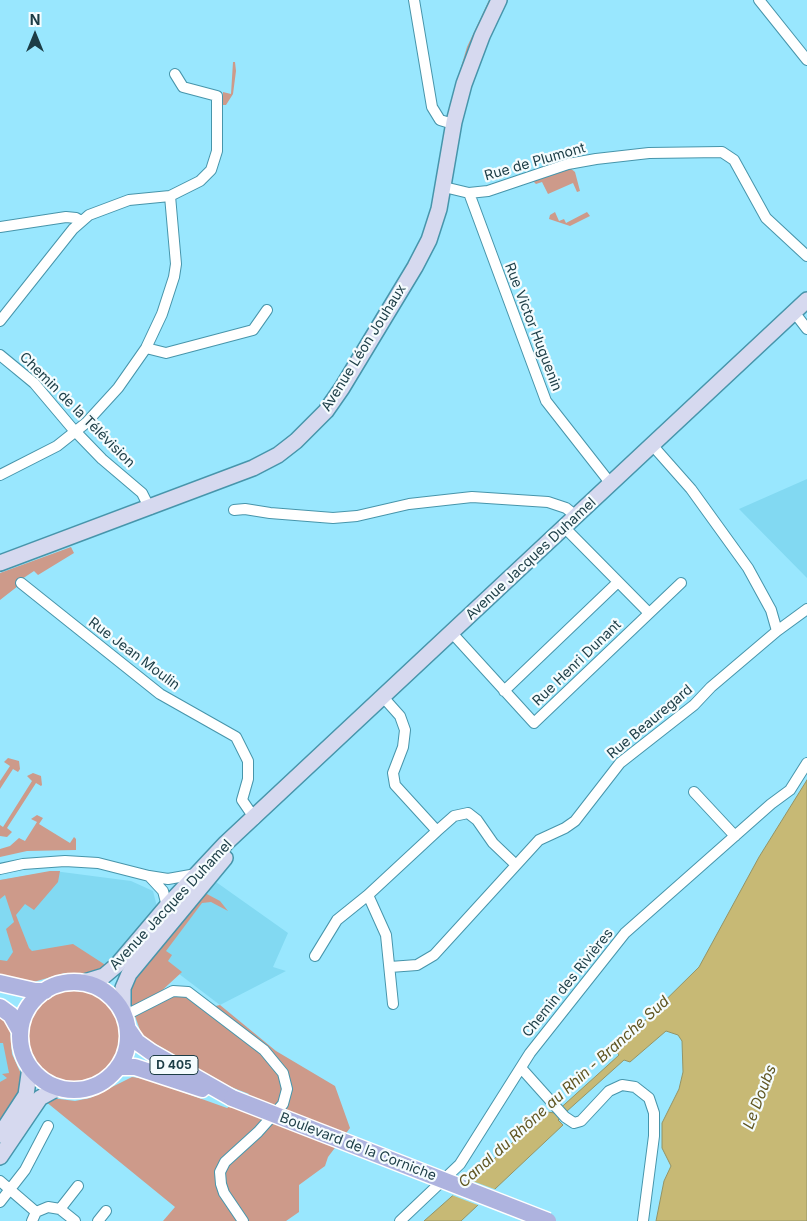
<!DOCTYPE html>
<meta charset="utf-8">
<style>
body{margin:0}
#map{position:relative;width:807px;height:1221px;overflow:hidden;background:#99e7fe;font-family:Inter,sans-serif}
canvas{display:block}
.north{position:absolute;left:10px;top:10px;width:50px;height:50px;-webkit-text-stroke:4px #f5fcfe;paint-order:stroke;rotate:0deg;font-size:14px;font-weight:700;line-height:20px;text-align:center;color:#1c3d46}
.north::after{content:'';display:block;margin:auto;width:18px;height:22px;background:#1c3d46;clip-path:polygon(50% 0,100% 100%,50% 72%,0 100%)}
</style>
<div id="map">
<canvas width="807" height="1221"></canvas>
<div class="north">N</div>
</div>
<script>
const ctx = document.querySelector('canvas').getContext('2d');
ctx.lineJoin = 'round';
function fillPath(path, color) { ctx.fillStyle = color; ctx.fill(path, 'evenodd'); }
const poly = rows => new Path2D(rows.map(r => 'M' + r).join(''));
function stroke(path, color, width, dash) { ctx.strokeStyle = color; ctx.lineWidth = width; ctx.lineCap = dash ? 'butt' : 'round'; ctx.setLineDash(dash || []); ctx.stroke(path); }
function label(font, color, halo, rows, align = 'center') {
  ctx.font = font + ' Inter,sans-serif'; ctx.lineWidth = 4.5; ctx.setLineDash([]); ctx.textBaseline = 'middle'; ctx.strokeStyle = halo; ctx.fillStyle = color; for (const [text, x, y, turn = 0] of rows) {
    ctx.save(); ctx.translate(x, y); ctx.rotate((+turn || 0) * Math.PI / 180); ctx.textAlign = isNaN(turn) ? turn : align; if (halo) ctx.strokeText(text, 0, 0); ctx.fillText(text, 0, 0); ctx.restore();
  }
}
fillPath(poly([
 [807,479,807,578,739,509],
 [54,871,131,881,153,891,157,907,109,963,33,975,0,968,0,880],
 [216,882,288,933,273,967,286,971,220,1005,158,958],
 [0,1028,14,1089,0,1110]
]), '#82d9f2');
fillPath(poly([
 [489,0,492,0,451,108,449,107,467,47],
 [233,62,235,62,236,71,233,94,226,105,223,105,223,92,231,94],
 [570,168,575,172,580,191,577,192,573,183,548,194,542,182,536,184,533,181],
 [555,212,559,221,564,219,566,223,587,212,590,216,570,226,549,219,550,215],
 [71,547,74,553,38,575,34,571,16,583,18,586,0,600,0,573],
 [8,758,19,761,20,769,18,772,13,769,0,789,0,781,10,766,4,762],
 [33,773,41,776,42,785,41,786,36,783,7,828,12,832,7,837,0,836,0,825,3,827,32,781,27,776],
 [37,815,43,818,39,824,70,843,74,837,76,839,76,850,27,851,0,857,0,849,10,846,19,838,25,841,37,822,31,819],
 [50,871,60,871,58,882,34,910,25,904,16,915,29,948,32,951,73,944,107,966,91,973,65,973,30,983,0,974,0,960,7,961,13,952,6,929,14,922,5,895,0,899,0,880],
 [205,893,220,901,228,911,211,902,202,903,166,951,172,955,168,961,182,972,156,996,131,1007,130,990,147,960],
 '25 1036a49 49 0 1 1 98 0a49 49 0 1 1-98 0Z',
 [177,995,186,996,207,1008,220,1005,276,1051,335,1086,350,1128,328,1157,325,1166,299,1185,299,1212,286,1221,163,1221,175,1207,45,1101,52,1098,75,1101,90,1098,132,1077,146,1079,227,1108,249,1094,226,1085,142,1036,135,1016,168,997],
 [0,1014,4,1017,10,1030,12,1054,22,1076,18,1093,0,1120,0,1082,7,1078,2,1074,9,1073,3,1043,0,1043]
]), '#cd9a8a');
const water = poly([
 [807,780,807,1221,656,1221,664,1181,671,1166,662,1148,662,1123,679,1089,683,1072,682,1041,678,1035,666,1031,630,1062,624,1060,566,1112,558,1120,563,1125,461,1221,424,1221,547,1112,555,1113,607,1066,619,1055,615,1050,699,967,759,857,807,780]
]);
fillPath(water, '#c7b975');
stroke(water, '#949467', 1);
fillPath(poly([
 [467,1179,497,1190,480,1206,449,1194]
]), '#99e7fe');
const minor = poly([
 [414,0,432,107,440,120,453,124],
 [759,0,807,60],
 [444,187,469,193,488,191,568,164,596,159,649,153,722,152,734,160,766,218,807,256],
 [469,193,546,401,611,484],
 [0,227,66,217,76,218,81,221],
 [794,312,807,329],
 [0,321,73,229,89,215,129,200,170,196,200,181,211,170,217,151,217,96,183,87,175,74],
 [146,348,166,353,253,330,267,310],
 [0,355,34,383,72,428,102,459,142,493,150,509],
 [0,475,57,446,86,423,118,388,146,348,162,314,174,277,176,264,170,196],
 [234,510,245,509,270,513,333,518,357,516,409,504,472,497,548,502,566,508,576,516],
 [564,527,649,613],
 [21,583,160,694,236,737,248,761,248,779,242,800,255,819],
 [777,631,807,609],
 [452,633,534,723,681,583],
 [504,691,618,582],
 [383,697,400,716,405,730,403,747,393,773,395,785,437,831,368,895,386,935,393,1004],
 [694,792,735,836],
 [437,831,454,816,468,813,477,820,493,843,515,864],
 [0,869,23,864,65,861,98,863,149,876,168,879,196,874],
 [150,877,163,891,167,906],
 [315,956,337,920,368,895],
 [390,967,417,965,434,955,539,840,565,828,575,821,620,763,694,705,711,687,777,631,771,610,748,568,691,489,653,446],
 [124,1016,173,991,188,992,264,1050,283,1073,287,1089,283,1104,258,1132,225,1162,220,1172,221,1184,224,1193,243,1221],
 [522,1069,565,1117,574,1123,581,1121,609,1091,622,1085,635,1087,649,1098,654,1113,654,1136,643,1221],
 [0,1181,36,1212],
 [0,1202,25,1170,48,1126],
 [60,1209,78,1186],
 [32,1221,36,1212,48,1207,60,1209,75,1221],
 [98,1221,106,1211],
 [400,1221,460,1164,530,1053,625,933,771,804,790,790,807,763]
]);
const secondary = poly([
 [0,563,253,468,278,455,296,441,326,411,342,388,415,267,429,240,439,209,454,122,464,84,482,36,499,0],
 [81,983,104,976,117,965,167,906,226,843,807,300],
 [123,1012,123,988,129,974,225,858],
 [0,1135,26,1095,30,1067],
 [0,1157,40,1098,58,1088]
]);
const primary = poly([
 '20 1036a54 54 0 1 1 108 0a54 54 0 1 1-108 0Z',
 [0,983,35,991,45,991],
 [0,1007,11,1015,20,1031],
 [128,1029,137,1042,151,1052,232,1098],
 [118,1067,135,1067,202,1089]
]);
stroke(minor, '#4795ab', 12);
stroke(secondary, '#4795ab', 18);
stroke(primary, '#fff', 19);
stroke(minor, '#fff', 10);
stroke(secondary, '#d6d9ef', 15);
stroke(primary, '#aeb3df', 16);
const primaryBridge = poly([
 [232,1098,548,1221]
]);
stroke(primaryBridge, '#fff', 19, []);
stroke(primaryBridge, '#aeb3df', 16);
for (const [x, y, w] of [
 [174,1065,48]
]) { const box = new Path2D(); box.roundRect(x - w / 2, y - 9.5, w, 19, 4); ctx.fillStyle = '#f5fcfe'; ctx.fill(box); stroke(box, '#1c3d46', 1); }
label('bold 12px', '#1c3d46', null, [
 ["D 405",174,1065]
]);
label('14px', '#1c3d46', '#f5fcfe', [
 ["Rue de Plumont",535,162,-16],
 ["Rue Victor Huguenin",533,327,69],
 ["Avenue Léon Jouhaux",364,348,-58],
 ["Chemin de la Télévision",77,410,45],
 ["Avenue Jacques Duhamel",531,559,-43],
 ["Rue Jean Moulin",134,654,37],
 ["Rue Henri Dunant",577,663,-44],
 ["Rue Beauregard",650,722,-40],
 ["Avenue Jacques Duhamel",171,905,-47],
 ["Chemin des Rivières",568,983,-51],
 ["Boulevard de la Corniche",358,1147,21]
]);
label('italic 15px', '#605622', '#f5fcfe', [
 ["Canal du Rhône au Rhin - Branche Sud",564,1092,-42],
 ["Le Doubs",760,1097,-69]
]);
</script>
